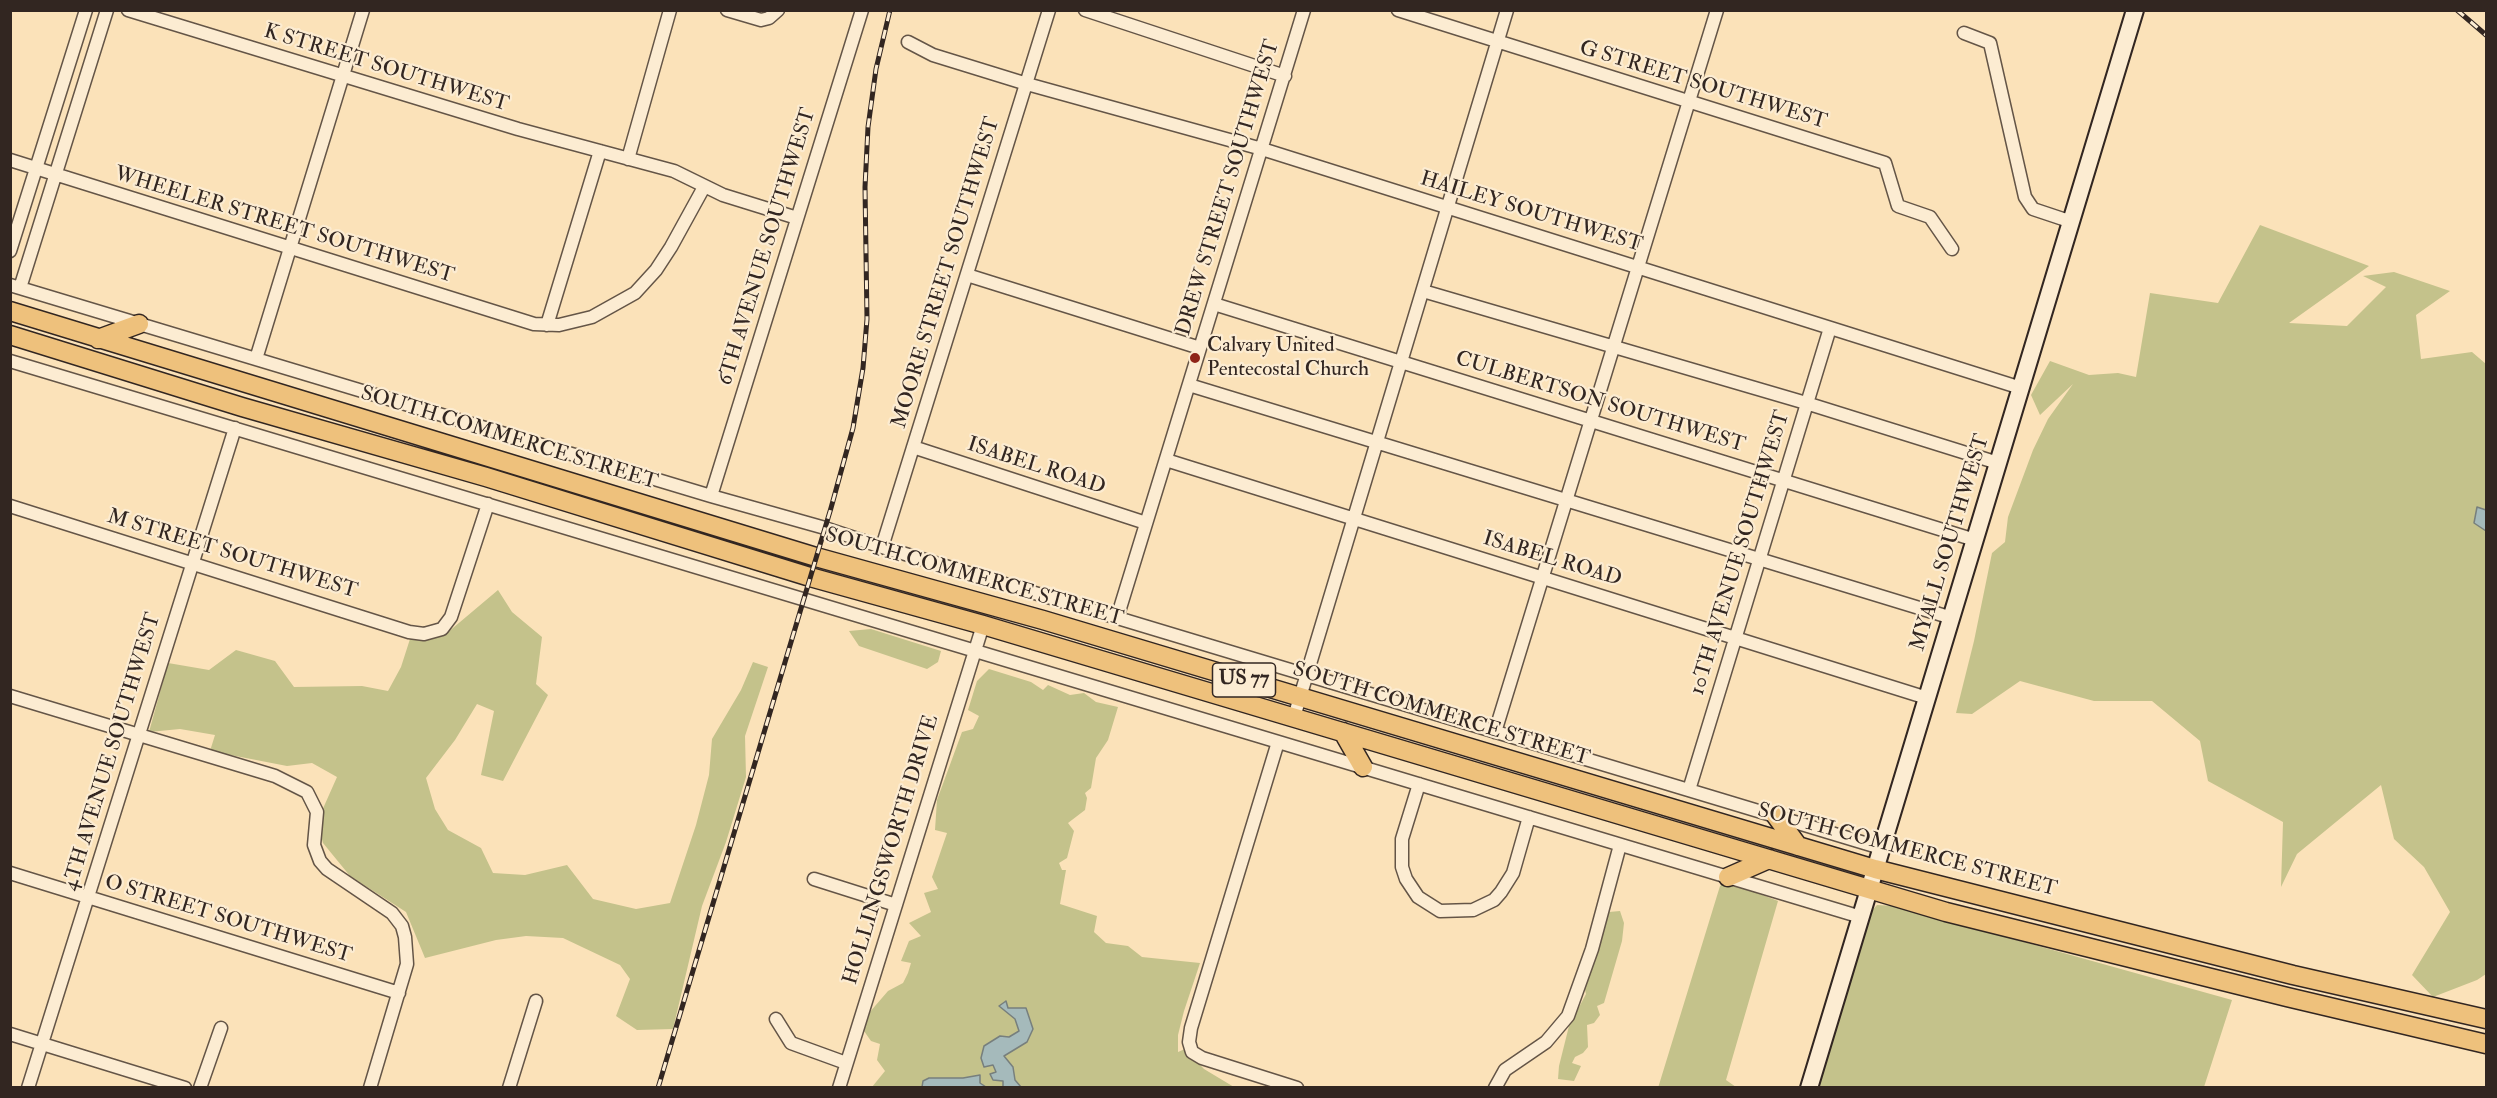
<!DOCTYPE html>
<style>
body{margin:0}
#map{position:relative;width:2497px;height:1098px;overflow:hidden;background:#fbe2b9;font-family:"IM FELL Double Pica",serif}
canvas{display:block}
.frame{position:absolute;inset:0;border:12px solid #322621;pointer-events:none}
</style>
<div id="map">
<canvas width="2497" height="1098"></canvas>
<div class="frame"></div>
</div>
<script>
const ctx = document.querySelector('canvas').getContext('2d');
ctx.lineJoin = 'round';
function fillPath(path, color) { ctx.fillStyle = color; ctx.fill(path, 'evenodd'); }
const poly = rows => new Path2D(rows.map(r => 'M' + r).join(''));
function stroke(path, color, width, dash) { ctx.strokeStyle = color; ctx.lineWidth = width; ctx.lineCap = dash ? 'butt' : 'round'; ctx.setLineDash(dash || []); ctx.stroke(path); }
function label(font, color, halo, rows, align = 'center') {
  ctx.font = font + ' "IM FELL Double Pica",serif'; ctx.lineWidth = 4.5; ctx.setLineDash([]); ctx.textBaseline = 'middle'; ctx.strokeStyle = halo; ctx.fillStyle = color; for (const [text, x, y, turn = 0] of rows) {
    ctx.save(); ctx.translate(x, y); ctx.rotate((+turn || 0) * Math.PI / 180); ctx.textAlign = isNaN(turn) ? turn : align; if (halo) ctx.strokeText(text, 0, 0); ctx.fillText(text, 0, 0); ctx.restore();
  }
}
fillPath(poly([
 [2260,225,2369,266,2289,323,2347,326,2386,287,2363,276,2394,272,2450,291,2416,315,2421,359,2472,352,2486,364,2486,974,2477,980,2433,997,2412,975,2450,912,2424,867,2394,839,2381,785,2297,854,2281,887,2283,822,2208,781,2200,741,2152,701,2094,701,2020,681,1972,714,1956,713,1974,641,1992,553,2005,542,2008,517,2033,450,2048,419,2073,384,2040,415,2031,395,2050,361,2089,375,2118,373,2136,377,2150,293,2218,303],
 [498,590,512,612,542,637,536,684,548,695,503,781,481,775,494,711,477,704,455,740,426,778,435,809,448,830,481,848,493,873,525,875,567,865,593,899,636,909,670,903,696,825,709,775,712,739,741,690,753,662,768,667,745,736,746,777,726,842,702,906,673,1029,637,1030,616,1016,630,979,620,965,563,938,526,936,496,940,425,958,406,912,350,876,323,843,317,822,337,777,312,763,287,766,210,751,215,735,180,729,149,732,168,663,209,670,236,650,275,661,294,687,362,686,388,691,401,667,410,639,447,633],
 [871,629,941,651,938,662,927,669,859,646,849,631],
 [989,669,1031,682,1043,690,1048,685,1070,695,1084,693,1096,702,1118,707,1108,740,1096,758,1091,788,1085,793,1087,798,1085,810,1068,823,1074,831,1067,858,1059,863,1062,870,1066,870,1060,904,1097,916,1094,932,1106,943,1128,946,1142,957,1200,963,1184,1011,1178,1035,1178,1052,1185,1049,1204,1069,1234,1087,872,1087,885,1071,877,1060,880,1044,871,1041,864,1031,869,1013,888,991,903,983,908,973,911,963,901,961,909,941,921,936,909,923,931,912,924,893,938,889,932,877,947,833,935,830,937,800,962,732,973,729,979,716,968,710,977,681],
 [1726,881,1778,901,1726,1080,1736,1087,1658,1088,1720,886],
 [1877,905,1895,906,2232,1000,2204,1087,1818,1088,1868,915],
 [1620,911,1624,923,1622,941,1604,1003,1597,1006,1600,1015,1594,1023,1587,1025,1588,1047,1583,1053,1575,1057,1572,1063,1581,1066,1574,1081,1558,1079,1559,1066,1569,1026,1586,994,1584,986,1609,912]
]), '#c4c28b');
const water = poly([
 [2477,507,2486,510,2486,531,2474,523,2477,507],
 [1006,1001,1008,1008,1026,1008,1033,1029,1027,1042,1004,1056,1013,1067,1015,1080,1021,1087,1003,1087,1003,1081,993,1080,990,1074,996,1072,993,1065,984,1067,981,1058,984,1046,1000,1036,1009,1037,1019,1031,1015,1019,999,1006,1006,1001],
 [980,1075,980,1083,986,1087,922,1087,923,1081,929,1078,963,1078,980,1075]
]);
fillPath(water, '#a5babb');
stroke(water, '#777f7d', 1.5);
const street = poly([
 [128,10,518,129,674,171,723,195,797,218],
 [727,10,761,20,769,18,778,10],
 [1085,10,1285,76],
 [1398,10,1885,163,1898,206,1930,217,1952,249],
 [1964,33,1990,43,2025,197,2033,209,2072,222],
 [908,42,933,55,1027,84,1262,149,2021,388],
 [628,159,670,10],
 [10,160,534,324,559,325,592,317,635,293,656,270,671,247,704,187],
 [10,251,86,10],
 [967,275,1200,348],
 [10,285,711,496,825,528,882,547,1881,848],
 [20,288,107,10],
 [1423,291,1806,403,1998,463],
 [1214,304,1975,540],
 [547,325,600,151],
 [256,359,363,10],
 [10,361,1861,917],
 [1189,385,1952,618],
 [913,447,1146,523],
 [1166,460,1927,698],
 [711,496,862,10],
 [10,506,409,632,424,634,442,629,451,617,488,504],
 [882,547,1049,10],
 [1117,618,1304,10],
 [10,696,275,776,307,792,317,812,314,845,320,861,327,869,392,913,402,926,405,937,407,964,370,1088],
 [1294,717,1507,10],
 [1495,732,1717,10],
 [1278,742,1191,1028,1189,1042,1192,1052,1202,1058,1297,1088],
 [1419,784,1402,839,1402,867,1406,879,1418,897,1440,911,1473,910,1494,900,1501,892,1513,873,1529,817],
 [1689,790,1830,328],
 [10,873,399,993],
 [814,879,896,905],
 [776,1019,791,1043,846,1063],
 [10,1034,185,1088],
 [28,1088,235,428],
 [200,1088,221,1028],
 [509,1088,536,1001],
 [839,1088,983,625],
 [1495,1088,1505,1070,1546,1042,1568,1016,1592,949,1620,845]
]);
const secondary = poly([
 [1809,1088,2135,10]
]);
const primary = poly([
 [10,311,816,557,1043,620,1875,869,2293,975,2486,1019],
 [10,335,242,407,486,477,810,577,983,625,1946,912,2287,997,2486,1044],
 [98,339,139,324],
 [1343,732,1363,767],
 [1776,816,1798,846],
 [1728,877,1769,859]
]);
stroke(street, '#645547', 15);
stroke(secondary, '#322621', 20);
stroke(primary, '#322621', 21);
stroke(street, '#fcecd2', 12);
stroke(secondary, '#fcecd2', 16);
stroke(primary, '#eec17c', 18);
const rail = poly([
 [2457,10,2486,35],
 [658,1088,831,508,853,428,863,368,867,319,865,187,868,127,876,69,890,10]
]);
stroke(rail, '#322621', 5);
stroke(rail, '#fcecd2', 3, [9]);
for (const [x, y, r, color] of [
 [1195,358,6,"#8f2418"]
]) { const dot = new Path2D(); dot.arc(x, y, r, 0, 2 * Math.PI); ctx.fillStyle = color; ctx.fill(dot); stroke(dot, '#fcecd2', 2); }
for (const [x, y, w] of [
 [1244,680,63]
]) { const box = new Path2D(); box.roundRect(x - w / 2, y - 17, w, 34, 4.5); ctx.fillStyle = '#fcecd2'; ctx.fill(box); stroke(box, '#322621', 1.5); }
label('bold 20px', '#322621', null, [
 ["US 77",1244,680]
]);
label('21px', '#322621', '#fcecd2', [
 ["K STREET SOUTHWEST",386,69,17],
 ["G STREET SOUTHWEST",1703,86,17],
 ["DREW STREET SOUTHWEST",1229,188,-73],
 ["HAILEY SOUTHWEST",1531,213,17],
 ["WHEELER STREET SOUTHWEST",284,226,17],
 ["6TH AVENUE SOUTHWEST",768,247,-73],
 ["MOORE STREET SOUTHWEST",947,273,-73],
 ["CULBERTSON SOUTHWEST",1600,403,17],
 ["SOUTH COMMERCE STREET",509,439,17],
 ["ISABEL ROAD",1036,467,18],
 ["MYALL SOUTHWEST",1951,543,-73],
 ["10TH AVENUE SOUTHWEST",1741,553,-73],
 ["M STREET SOUTHWEST",232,555,17],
 ["ISABEL ROAD",1552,560,17],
 ["SOUTH COMMERCE STREET",974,578,16],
 ["SOUTH COMMERCE STREET",1441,715,17],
 ["4TH AVENUE SOUTHWEST",113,752,-73],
 ["HOLLINGSWORTH DRIVE",892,850,-73],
 ["SOUTH COMMERCE STREET",1907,851,15],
 ["O STREET SOUTHWEST",228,920,17]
]);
label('21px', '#322621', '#fcecd2', [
 ["Calvary United",1207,346],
 ["Pentecostal Church",1207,370]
], 'left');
</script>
